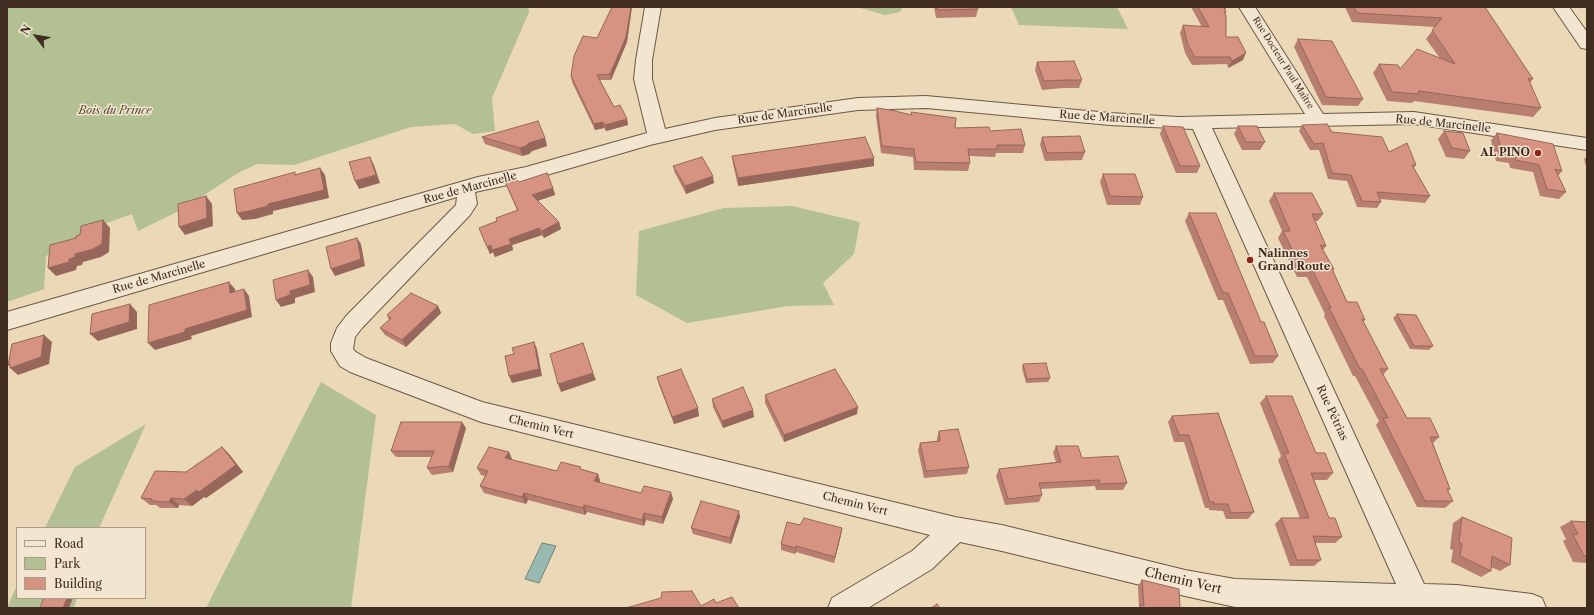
<!DOCTYPE html>
<meta charset="utf-8">
<style>
body{margin:0}
#map{position:relative;width:1594px;height:615px;overflow:hidden;background:#ebd8b7;font-family:"Libre Caslon Text",serif}
canvas{display:block}
.frame{position:absolute;inset:0;border:8px solid #402d20;pointer-events:none}
.legend{position:absolute;left:16px;top:527px;width:130px;height:72px;box-sizing:border-box;background:#f2e6d0;border:1px solid #ab9c8a;margin:0;padding:5px 7px;list-style:none;font-size:12px;color:#402d20}
.legend li{display:flex;align-items:center;gap:8px;height:20px}
.legend b{width:20px;border:1px solid #ab9c8a}
.north{position:absolute;left:16px;top:16px;width:40px;height:40px;-webkit-text-stroke:3px #f2e6d0;paint-order:stroke;rotate:301deg;font-size:11px;font-weight:700;line-height:16px;text-align:center;color:#402d20}
.north::after{content:'';display:block;margin:auto;width:14px;height:18px;background:#402d20;clip-path:polygon(50% 0,100% 100%,50% 72%,0 100%)}
</style>
<div id="map">
<canvas width="1594" height="615"></canvas>
<div class="frame"></div>
<ul class="legend">
<li><b style="height:5px;background:#f2e6d0"></b>Road</li>
<li><b style="height:11px;background:#b2c093"></b>Park</li>
<li><b style="height:11px;background:#d69381"></b>Building</li>
</ul>
<div class="north">N</div>
</div>
<script>
const ctx = document.querySelector('canvas').getContext('2d');
ctx.lineJoin = 'round';
function fillPath(path, color) { ctx.fillStyle = color; ctx.fill(path, 'evenodd'); }
const poly = rows => new Path2D(rows.map(r => 'M' + r).join(''));
function stroke(path, color, width, dash) { ctx.strokeStyle = color; ctx.lineWidth = width; ctx.lineCap = dash ? 'butt' : 'round'; ctx.setLineDash(dash || []); ctx.stroke(path); }
function label(font, color, halo, rows, align = 'center') {
  ctx.font = font + ' "Libre Caslon Text",serif'; ctx.lineWidth = 3; ctx.setLineDash([]); ctx.textBaseline = 'middle'; ctx.strokeStyle = halo; ctx.fillStyle = color; for (const [text, x, y, turn = 0] of rows) {
    ctx.save(); ctx.translate(x, y); ctx.rotate((+turn || 0) * Math.PI / 180); ctx.textAlign = isNaN(turn) ? turn : align; if (halo) ctx.strokeText(text, 0, 0); ctx.fillText(text, 0, 0); ctx.restore();
  }
}
fillPath(poly([
 [7,7,528,7,529,12,492,98,495,131,473,134,455,124,411,127,294,165,257,164,238,173,181,210,138,231,132,214,93,228,46,256,44,289,7,302],
 [857,7,903,7,900,12,885,15],
 [1011,7,1117,7,1128,29,1019,25],
 [792,206,860,222,854,254,823,283,834,305,788,306,687,323,636,295,639,231,724,208],
 [321,382,376,415,351,608,206,608],
 [146,424,99,528,45,528,75,467],
 [17,585,17,598,77,598,74,608,7,608]
]), '#b2c093');
const water = poly([
 [542,543,556,546,539,583,525,579,542,543]
]);
fillPath(water, '#98b9b0');
stroke(water, '#758176', 1);
const minor = poly([
 [645,7,661,7,652,60,652,79,665,129,715,118,858,98,926,96,1110,113,1179,117,1305,114,1239,7,1255,7,1323,114,1414,112,1587,138,1587,150,1414,124,1212,128,1424,584,1457,585,1532,594,1542,598,1546,608,1235,607,1185,596,1002,551,960,542,932,569,868,608,828,608,832,598,912,551,930,535,481,422,350,372,340,366,331,351,331,343,337,328,346,316,456,205,457,197,7,330,7,312,478,177,526,167,647,133,634,79,636,60,645,7],
 [926,108,1110,125,1193,129,1396,584,1235,579,1185,570,1002,525,955,517,482,402,366,358,356,352,353,349,355,337,362,328,470,215,477,204,475,192,526,181,650,145,715,130,858,110,926,108],
 [1553,7,1569,7,1587,32,1587,49,1581,48,1553,7]
]);
stroke(minor, '#6b5846', 2);
fillPath(minor, '#f2e6d0');
fillPath(poly([
 [612,7,632,7,627,42,611,80,600,80,614,107,627,119,628,125,606,131,604,128,595,130,572,82,571,76,597,38],
 [934,7,977,7,978,9,976,17,936,18],
 [1191,7,1226,7,1226,8,1225,10,1226,12,1225,15,1226,37,1243,60,1228,68,1227,64,1192,65,1185,53,1180,33,1183,25,1202,27],
 [1345,7,1485,7,1533,79,1530,83,1541,108,1533,117,1414,101,1412,103,1387,101,1373,73,1379,64,1400,69,1439,57,1426,39,1435,27,1352,22],
 [1298,39,1363,99,1358,106,1322,105,1294,47],
 [1037,62,1082,80,1079,88,1063,88,1042,90,1035,70],
 [877,108,911,115,911,112,955,128,990,131,1025,145,1023,153,996,153,995,157,969,156,970,163,968,171,914,170,913,157,881,153,876,116],
 [1302,125,1332,132,1389,152,1416,165,1414,168,1430,196,1425,203,1380,199,1381,202,1377,208,1357,207,1347,181,1328,179,1319,150,1310,150,1299,131],
 [1163,126,1200,166,1197,173,1176,173,1160,134],
 [1238,126,1265,142,1260,150,1242,150,1234,134],
 [1444,131,1470,151,1464,159,1446,157,1438,139],
 [1497,133,1562,171,1558,176,1566,192,1559,199,1540,196,1533,172,1510,168,1509,163,1496,161,1491,140],
 [482,137,545,138,547,146,532,151,529,154,522,156,485,144],
 [1042,137,1085,152,1082,160,1045,161,1040,145],
 [732,156,874,166,738,186,733,164],
 [1587,156,1587,170,1584,159],
 [673,166,714,183,686,194,675,173],
 [1103,174,1143,197,1140,205,1107,205,1100,182],
 [504,180,553,188,555,195,537,201,559,222,561,229,544,238,542,235,512,245,513,250,495,257,493,252,490,254,479,228,497,221,517,210,507,187],
 [1274,193,1323,214,1318,221,1315,221,1326,246,1323,250,1334,269,1333,270,1347,302,1365,320,1363,322,1388,369,1383,375,1407,418,1439,437,1433,443,1450,489,1448,491,1453,501,1445,508,1417,507,1376,425,1379,421,1355,376,1353,376,1324,316,1325,314,1307,277,1297,277,1278,238,1282,231,1269,201],
 [1189,213,1261,322,1278,356,1273,363,1250,364,1223,300,1218,300,1185,221],
 [438,306,441,313,406,347,385,335,380,328,389,320,387,315],
 [1397,314,1433,346,1429,350,1410,349,1393,318],
 [1023,364,1050,378,1048,382,1026,383,1022,368],
 [657,377,699,416,674,424,659,385],
 [765,395,857,414,784,442,765,403],
 [1266,396,1333,473,1327,480,1314,480,1329,518,1342,537,1335,543,1315,543,1321,560,1314,566,1290,566,1275,524,1281,518,1300,518,1278,460,1281,456,1260,403],
 [712,399,754,417,723,428,713,407],
 [1218,413,1254,512,1248,519,1226,519,1223,511,1209,510,1209,508,1205,508,1184,442,1174,442,1168,422,1172,416],
 [466,428,453,472,432,475,427,468,432,457,396,457,391,451],
 [939,431,969,467,967,474,924,478,918,450,920,443,937,441,937,438],
 [1056,446,1082,458,1127,483,1123,490,1096,490,1095,486,1040,489,1042,495,1039,502,1005,505,996,476,999,469,1056,462,1053,453],
 [222,447,229,454,243,472,206,498,204,497,192,506,179,505,178,508,160,508,156,505,150,505,141,498,186,472],
 [509,452,512,460,557,471,582,469,598,474,600,481,600,483,641,493,673,499,663,524,646,520,644,526,587,512,585,515,528,500,526,504,484,493,480,486,485,476,481,475,477,468],
 [740,517,731,544,693,534,691,528],
 [1462,517,1510,565,1500,571,1491,567,1491,571,1481,577,1451,562,1453,550,1450,549,1453,523],
 [1571,521,1587,522,1587,563,1573,562,1563,541,1566,539,1560,527],
 [800,525,842,528,841,535,834,563,796,552,795,554,781,550,781,544],
 [1142,580,1180,608,1138,608,1139,607,1138,586]
]), '#b87e6f');
fillPath(poly([
 [631,7,632,7,627,42,611,80,610,74],
 [1246,53,1243,60,1228,68,1232,61],
 [627,119,628,125,606,131,605,125],
 [603,122,604,128,595,130,594,124],
 [545,138,547,146,532,151,529,154,522,156,520,148,529,143],
 [370,157,374,165,380,183,359,189,355,181],
 [874,158,874,166,738,186,738,178],
 [320,168,325,175,329,198,273,211,273,214,255,219,242,220,237,213,268,204],
 [713,176,714,183,686,194,685,186],
 [553,188,555,195,534,202,532,195],
 [206,196,212,204,213,226,185,235,179,227],
 [103,220,110,228,109,252,101,257,83,262,82,265,77,266,76,270,56,276,48,268,69,259,75,254],
 [559,222,561,229,544,238,542,231],
 [539,228,542,235,512,245,513,250,495,257,492,250,509,239],
 [357,238,361,244,365,266,335,276,331,269],
 [491,245,493,252,490,254,487,247],
 [308,270,313,277,315,292,295,298,295,303,281,307,276,300,290,291],
 [229,282,235,289,236,300,230,293],
 [244,289,249,296,252,317,191,336,192,339,155,350,148,343,185,329],
 [130,304,137,312,137,329,98,341,90,334],
 [438,306,441,313,406,347,402,340],
 [44,335,52,342,49,364,18,375,10,368,11,367,8,365],
 [534,342,537,349,542,376,512,383,509,376],
 [593,373,596,380,561,392,558,384],
 [858,407,857,414,784,442,784,435],
 [698,408,699,416,674,424,672,417],
 [753,410,754,417,723,428,722,421],
 [462,422,466,428,453,472,449,466],
 [222,447,229,454,243,472,206,498,204,497,192,506,184,499,197,490],
 [509,452,512,459,509,465,505,458],
 [598,474,600,481,597,488,594,481],
 [671,492,673,499,663,524,662,517],
 [524,493,528,500,526,504,522,497],
 [171,498,179,505,178,508,169,502],
 [584,505,587,512,585,515,583,508],
 [739,511,740,517,731,544,730,538],
 [644,513,646,520,644,526,642,520],
 [842,528,841,535,834,563,835,557],
 [796,546,796,552,795,554,795,548],
 [67,598,73,598,69,608,63,608]
]), '#96675a');
const building = poly([
 [612,7,631,7,626,37,610,74,597,75,614,107,620,105,627,119,605,125,603,122,594,124,571,76,574,56,583,36,597,38,612,7],
 [937,7,977,7,978,9,938,10,937,7],
 [1198,7,1226,7,1226,8,1224,8,1226,12,1224,12,1226,16,1226,37,1238,37,1246,53,1232,61,1230,57,1195,57,1188,45,1183,25,1209,27,1198,7],
 [1354,7,1485,7,1533,79,1528,78,1541,108,1419,91,1418,94,1392,92,1379,64,1398,65,1400,69,1417,49,1455,64,1432,30,1442,18,1357,13,1354,7],
 [1298,39,1332,41,1363,99,1326,97,1298,39],
 [1074,61,1082,80,1065,80,1044,81,1037,62,1074,61],
 [877,108,891,110,912,115,911,112,956,118,955,128,989,127,990,131,1021,129,1025,145,997,145,997,149,968,149,970,163,916,162,914,149,882,146,877,108],
 [538,121,545,138,529,143,526,146,520,148,482,137,538,121],
 [1327,124,1332,132,1382,137,1389,152,1407,143,1416,165,1412,165,1430,196,1377,192,1381,202,1362,201,1351,175,1332,173,1323,143,1314,144,1302,125,1327,124],
 [1163,126,1183,127,1200,166,1180,166,1163,126],
 [1238,126,1257,126,1265,142,1246,142,1238,126],
 [1444,131,1463,133,1470,151,1452,148,1444,131],
 [1497,133,1553,144,1562,171,1555,169,1566,192,1547,189,1539,165,1516,160,1515,156,1502,154,1497,133],
 [1080,136,1085,152,1047,153,1042,137,1080,136],
 [865,137,874,158,738,178,732,156,865,137],
 [370,157,376,175,355,181,349,162,370,157],
 [702,157,713,176,685,186,673,166,702,157],
 [320,168,324,190,268,204,268,206,249,211,237,213,234,189,295,172,295,175,320,168],
 [547,173,553,188,532,195,559,222,542,231,539,228,509,239,511,244,492,250,491,245,487,247,479,228,497,221,496,218,518,210,504,180,514,178,519,182,547,173],
 [1103,174,1135,174,1143,197,1110,196,1103,174],
 [1274,193,1312,193,1323,214,1312,214,1326,246,1320,245,1334,269,1332,269,1347,302,1357,302,1365,320,1362,319,1388,369,1380,369,1407,418,1430,418,1439,437,1430,437,1450,489,1447,489,1453,501,1425,501,1383,418,1388,418,1362,369,1360,369,1329,308,1331,308,1312,269,1302,269,1283,231,1290,231,1274,193],
 [206,196,207,218,179,227,178,204,206,196],
 [1189,213,1216,213,1261,322,1264,322,1278,356,1255,356,1228,293,1223,293,1189,213],
 [103,220,102,244,93,249,75,254,75,257,69,259,69,262,48,268,50,245,76,238,76,236,80,235,81,226,103,220],
 [357,238,361,259,331,269,326,247,357,238],
 [308,270,310,285,290,291,290,295,276,300,273,280,308,270],
 [229,282,230,293,244,289,247,310,185,329,185,332,148,343,149,305,229,282],
 [411,293,438,306,402,340,380,328,391,318,387,315,411,293],
 [130,304,129,322,90,334,92,314,130,304],
 [1397,314,1416,315,1433,346,1414,346,1397,314],
 [44,335,41,357,10,368,10,364,8,365,12,344,44,335],
 [534,342,539,369,509,376,505,356,514,354,512,348,534,342],
 [583,343,593,373,558,384,550,354,583,343],
 [1046,363,1050,378,1027,379,1023,364,1046,363],
 [681,369,698,408,672,417,657,377,681,369],
 [835,369,858,407,784,435,765,395,835,369],
 [743,387,753,410,722,421,712,399,743,387],
 [1266,396,1292,396,1316,453,1325,453,1333,473,1311,473,1329,518,1335,518,1342,537,1313,536,1321,560,1297,560,1281,518,1309,518,1284,453,1289,453,1266,396],
 [1218,413,1254,512,1231,513,1228,504,1214,504,1214,502,1210,502,1189,435,1179,435,1172,416,1218,413],
 [401,422,462,422,449,466,427,468,434,451,391,451,401,422],
 [958,429,969,467,926,471,920,443,940,441,939,431,958,429],
 [1056,446,1078,446,1082,458,1118,456,1127,483,1100,484,1099,480,1039,483,1042,495,1008,499,999,469,1061,462,1056,446],
 [222,447,236,465,199,492,197,490,184,499,171,498,169,502,152,501,152,499,141,498,155,471,186,472,222,447],
 [489,447,509,452,505,458,557,471,561,462,581,467,580,469,598,474,594,481,641,493,644,486,671,492,662,517,644,513,642,520,584,505,583,508,524,493,522,497,480,486,488,471,477,468,489,447],
 [701,501,739,511,730,538,691,528,701,501],
 [1462,517,1512,538,1510,565,1492,556,1491,571,1460,556,1462,544,1459,542,1462,517],
 [804,518,842,528,835,557,796,546,795,548,781,544,787,522,800,525,804,518],
 [1571,521,1587,522,1587,556,1584,556,1573,535,1578,534,1571,521],
 [1142,580,1179,589,1180,608,1141,608,1141,605,1144,606,1142,580],
 [692,591,701,606,714,599,716,603,732,597,739,608,626,608,661,598,662,592,692,591],
 [44,598,67,598,63,608,40,608,44,598],
 [937,604,940,608,931,608,937,604]
]);
fillPath(building, '#d69381');
stroke(building, '#96675a', 1);
for (const [x, y, r, color] of [
 [1538,153,4,"#8f2418"],
 [1250,260,4,"#8f2418"]
]) { const dot = new Path2D(); dot.arc(x, y, r, 0, 2 * Math.PI); ctx.fillStyle = color; ctx.fill(dot); stroke(dot, '#f2e6d0', 1.5); }
label('9px', '#402d20', '#f2e6d0', [
 ["Rue Docteur Paul Maître",1283,63,58]
]);
label('italic 11px', '#574a37', '#f2e6d0', [
 ["Bois du Prince",115,111]
]);
label('11px', '#402d20', '#f2e6d0', [
 ["Rue de Marcinelle",785,114,-8],
 ["Rue de Marcinelle",1107,118,4],
 ["Rue de Marcinelle",1443,124,6],
 ["Rue de Marcinelle",470,188,-15],
 ["Rue de Marcinelle",159,277,-16],
 ["Rue Pétrias",1332,413,65],
 ["Chemin Vert",541,427,14],
 ["Chemin Vert",855,504,14]
]);
label('bold 11px', '#402d20', '#f2e6d0', [
 ["AL PINO",1530,153],
 ["Nalinnes",1258,254,"left"],
 ["Grand Route",1258,267,"left"]
], 'right');
label('13px', '#402d20', '#f2e6d0', [
 ["Chemin Vert",1183,581,13]
]);
</script>
